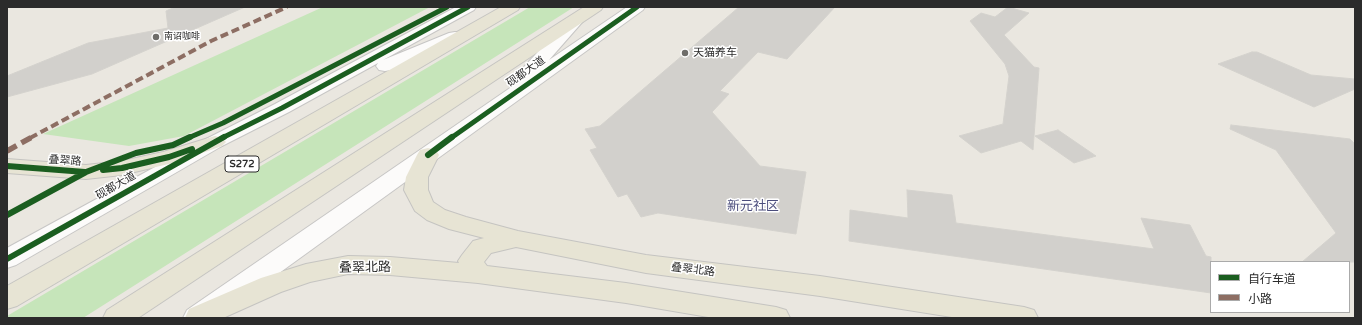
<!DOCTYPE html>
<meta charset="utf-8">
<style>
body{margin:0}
#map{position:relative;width:1362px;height:325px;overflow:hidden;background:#eae7e0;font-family:"Varela Round","Noto Sans SC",sans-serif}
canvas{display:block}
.frame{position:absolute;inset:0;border:8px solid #2b2b2b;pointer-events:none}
.legend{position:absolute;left:1210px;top:261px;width:140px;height:52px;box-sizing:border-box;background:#fff;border:1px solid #aaa;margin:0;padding:5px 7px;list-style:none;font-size:12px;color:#2b2b2b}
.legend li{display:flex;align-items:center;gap:8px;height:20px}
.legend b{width:20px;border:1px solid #aaa}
</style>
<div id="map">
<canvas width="1362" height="325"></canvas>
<div class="frame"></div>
<ul class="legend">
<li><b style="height:5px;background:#1b5e20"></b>自行车道</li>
<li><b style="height:5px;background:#8d6e63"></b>小路</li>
</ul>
</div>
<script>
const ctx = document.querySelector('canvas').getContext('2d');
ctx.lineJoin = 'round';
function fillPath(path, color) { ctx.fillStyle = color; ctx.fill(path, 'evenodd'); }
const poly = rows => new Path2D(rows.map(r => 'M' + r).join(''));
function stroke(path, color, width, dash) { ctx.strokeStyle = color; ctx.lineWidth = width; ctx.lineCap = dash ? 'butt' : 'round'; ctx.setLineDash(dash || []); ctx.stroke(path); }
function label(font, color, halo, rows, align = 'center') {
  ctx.font = font + ' "Varela Round","Noto Sans SC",sans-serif'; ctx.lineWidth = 3; ctx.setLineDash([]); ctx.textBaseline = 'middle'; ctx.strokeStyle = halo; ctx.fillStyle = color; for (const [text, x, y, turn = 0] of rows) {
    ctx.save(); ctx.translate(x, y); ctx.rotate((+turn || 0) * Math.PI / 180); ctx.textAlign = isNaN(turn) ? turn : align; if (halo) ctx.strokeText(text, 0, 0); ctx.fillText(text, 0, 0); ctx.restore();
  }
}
fillPath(poly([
 [323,7,430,7,184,136,129,146,43,134],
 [530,7,574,7,83,318,7,318,7,316]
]), '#c6e5ba');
const building = poly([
 [175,7,245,7,92,74,7,97,7,76,88,43,168,28,166,11,175,7],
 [739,7,835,7,787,59,758,52,720,91,729,94,712,112,760,166,806,172,796,234,658,213,641,217,627,194,618,197,590,150,597,148,585,129,600,126,739,7],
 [1008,7,1029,13,1004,35,1034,67,1039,68,1033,150,1021,141,981,153,959,136,1003,124,1009,76,1005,64,970,21,981,13,995,17,1008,7],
 [1252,52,1257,52,1311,75,1355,79,1355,89,1314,107,1218,64,1252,52],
 [1231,125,1350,139,1355,144,1355,262,1302,262,1336,233,1276,150,1230,129,1231,125],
 [1058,130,1096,156,1074,163,1035,136,1058,130],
 [907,190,952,195,956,223,1154,249,1141,218,1190,225,1206,256,1211,257,1211,293,849,241,850,210,908,218,907,190]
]);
fillPath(building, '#d2d0cc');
stroke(building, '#d4d2cd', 1);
const minor = poly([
 [456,7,476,7,474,10,383,60,449,33,455,32,461,33,463,37,461,41,391,70,385,71,379,70,376,66,378,63,289,112,222,146,16,265,7,268,7,248,208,138,275,104,456,7],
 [627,7,645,7,643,10,217,318,183,318,187,310,526,77,523,76,520,72,523,68,571,16,577,14,583,16,585,19,549,60,627,7]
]);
const major = poly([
 [501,7,520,7,518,10,17,306,7,309,7,286,501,7],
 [584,7,603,7,601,10,138,318,103,318,107,310,584,7],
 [215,136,222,138,226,142,222,146,177,162,122,175,86,179,7,173,7,159,86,165,122,161,163,152,215,136],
 [428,148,436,150,439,155,428,177,428,190,433,202,445,210,466,217,518,231,646,255,820,276,1024,307,1034,310,1038,318,958,318,820,296,646,273,516,247,491,253,484,262,487,266,626,283,776,307,786,310,790,318,714,318,626,303,478,283,390,275,348,274,310,282,281,292,223,318,185,318,189,309,261,278,306,264,348,256,390,257,459,263,458,261,462,255,473,241,484,238,449,229,427,220,415,211,404,190,406,177,417,155,420,150,428,148]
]);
stroke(minor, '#c7c6c5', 2);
stroke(major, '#c5c4c1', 2);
fillPath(minor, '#fcfbfa');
fillPath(major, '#e7e4d4');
stroke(poly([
 [30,138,211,41,287,7]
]), '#8d6e63', 4, [8, 4]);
stroke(poly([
 [7,151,32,137]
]), '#8d6e63', 5.5, [11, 5.5]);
stroke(poly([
 [188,138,223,123,447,7],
 [222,138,282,108,468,7],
 [451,138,637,7]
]), '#1b5e20', 5);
stroke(poly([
 [428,155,452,137],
 [7,166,85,172],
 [103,170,122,168,169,157,192,149],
 [7,215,86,172,136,153,173,145,190,137],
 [7,259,224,137]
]), '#1b5e20', 6);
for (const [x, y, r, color] of [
 [156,37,4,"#6e6d6a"],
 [685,53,4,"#6e6d6a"]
]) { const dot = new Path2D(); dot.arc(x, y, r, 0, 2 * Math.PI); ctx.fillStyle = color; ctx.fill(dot); stroke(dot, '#fff', 1.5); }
label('9px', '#2b2b2b', '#fff', [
 ["南诏咖啡",164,37]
], 'left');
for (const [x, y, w] of [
 [242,164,34]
]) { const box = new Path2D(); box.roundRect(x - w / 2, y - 8, w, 16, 3); ctx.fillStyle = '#fff'; ctx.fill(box); stroke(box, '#2b2b2b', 1); }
label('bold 10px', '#2b2b2b', null, [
 ["S272",242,164]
]);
label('11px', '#2b2b2b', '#fff', [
 ["天猫养车",693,53]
], 'left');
label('11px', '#2b2b2b', '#fff', [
 ["砚都大道",526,72,-35],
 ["叠翠路",65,161,4],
 ["砚都大道",116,186,-30],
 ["叠翠北路",693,270,7]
]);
label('13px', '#4b4d7c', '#fff', [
 ["新元社区",753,207]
]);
label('13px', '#2b2b2b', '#fff', [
 ["叠翠北路",365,268,-1]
]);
</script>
